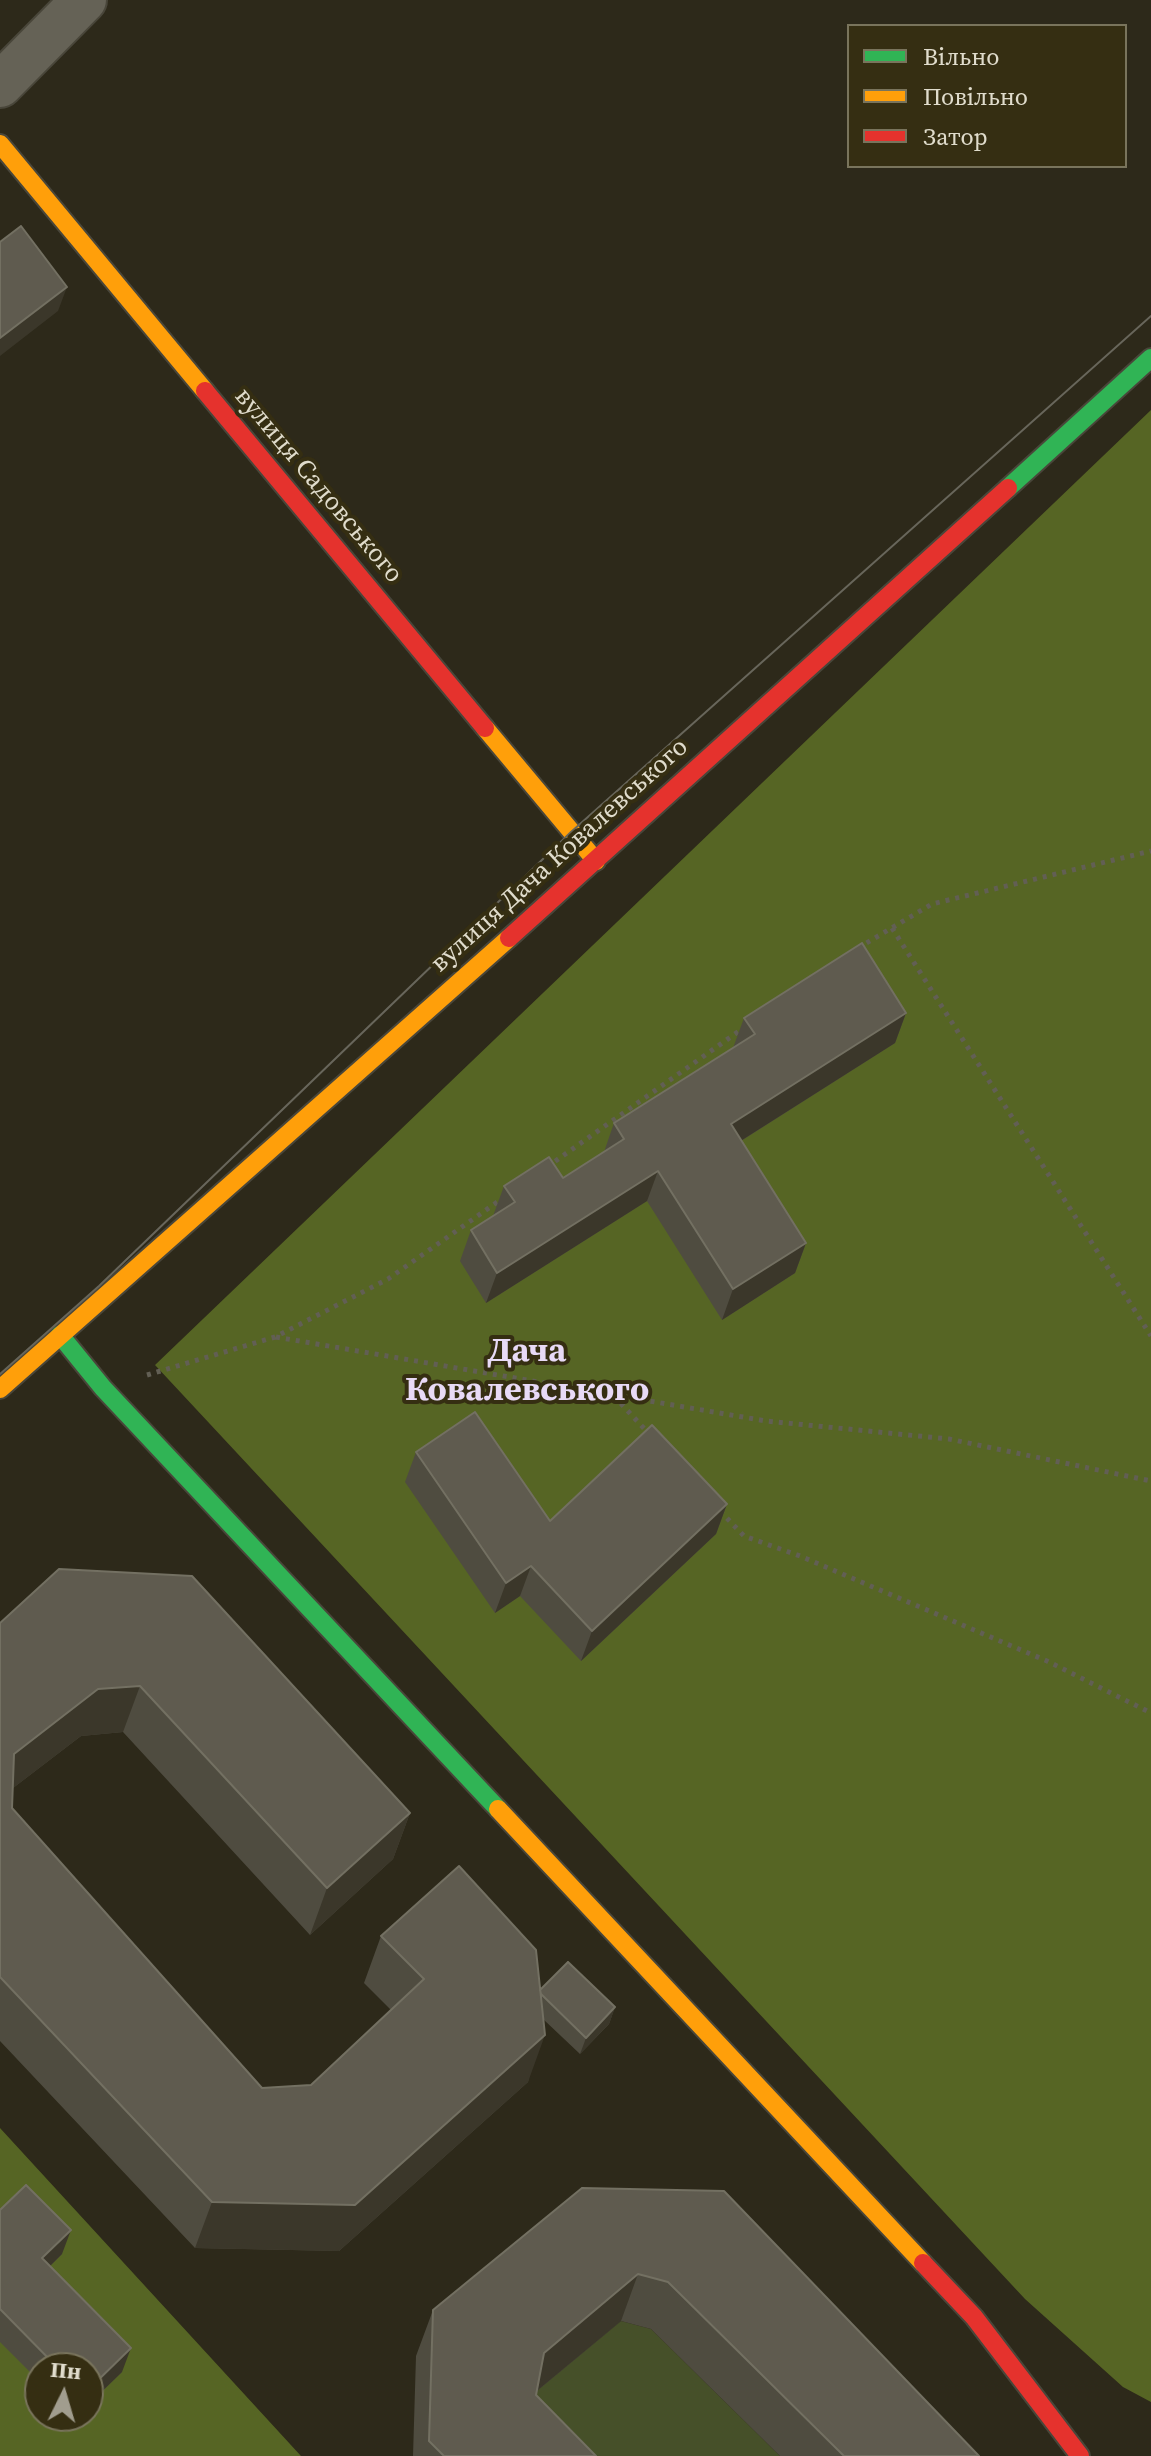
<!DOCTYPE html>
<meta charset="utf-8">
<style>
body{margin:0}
#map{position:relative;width:1151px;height:2456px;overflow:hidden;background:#2d291a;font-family:"Source Serif 4",serif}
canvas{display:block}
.legend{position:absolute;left:847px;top:24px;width:280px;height:144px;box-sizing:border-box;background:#352e12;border:2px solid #79745c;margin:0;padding:10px 14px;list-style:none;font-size:24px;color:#e0dccc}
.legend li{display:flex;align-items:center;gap:16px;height:40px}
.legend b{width:40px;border:2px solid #79745c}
.north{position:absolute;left:24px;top:2352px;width:80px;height:80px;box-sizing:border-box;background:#352e12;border:2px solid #79745c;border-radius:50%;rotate:5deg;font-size:22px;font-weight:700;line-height:32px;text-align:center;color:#e0dccc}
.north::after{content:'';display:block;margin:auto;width:28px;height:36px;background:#a19d8e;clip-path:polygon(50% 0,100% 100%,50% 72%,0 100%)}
</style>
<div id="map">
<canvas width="1151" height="2456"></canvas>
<ul class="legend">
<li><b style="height:10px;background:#30b455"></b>Вільно</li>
<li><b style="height:10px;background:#ff9f0a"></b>Повільно</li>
<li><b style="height:10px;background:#e5322d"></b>Затор</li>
</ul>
<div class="north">Пн</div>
</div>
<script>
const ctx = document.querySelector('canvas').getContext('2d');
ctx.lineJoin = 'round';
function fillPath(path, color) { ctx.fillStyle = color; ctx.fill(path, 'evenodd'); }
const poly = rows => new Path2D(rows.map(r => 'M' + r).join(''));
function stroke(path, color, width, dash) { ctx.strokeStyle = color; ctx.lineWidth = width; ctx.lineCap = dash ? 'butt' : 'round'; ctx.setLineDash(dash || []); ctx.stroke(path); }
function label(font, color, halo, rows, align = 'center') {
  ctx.font = font + ' "Source Serif 4",serif'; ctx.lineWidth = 8; ctx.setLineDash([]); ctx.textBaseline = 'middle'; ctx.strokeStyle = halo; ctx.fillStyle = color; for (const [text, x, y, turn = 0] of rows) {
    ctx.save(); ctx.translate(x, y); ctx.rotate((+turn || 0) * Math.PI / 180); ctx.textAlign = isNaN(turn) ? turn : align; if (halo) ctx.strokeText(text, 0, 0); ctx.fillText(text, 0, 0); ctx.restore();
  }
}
fillPath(poly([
 [621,2321,651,2329,780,2456,533,2456,527,2399]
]), '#465029');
fillPath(poly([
 [1151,410,1151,2402,1123,2387,1025,2299,155,1365],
 [0,2128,301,2456,0,2456],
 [40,2368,88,2368,88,2416,40,2416]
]), '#566524');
const street = poly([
 [0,85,84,0]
]);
const fast = poly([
 [1008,488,1151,358],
 [60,1335,103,1388,498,1809]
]);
const slow = poly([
 [0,144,205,391],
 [485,728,596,861],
 [0,1389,509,938],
 [498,1809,923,2263]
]);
const jam = poly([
 [205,391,485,728],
 [509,938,1008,488],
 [923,2263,974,2317,1080,2456]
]);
stroke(street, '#49463a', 48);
stroke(fast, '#49463a', 22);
stroke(slow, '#49463a', 22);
stroke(jam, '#49463a', 22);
stroke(poly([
 [892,928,1151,1336],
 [858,948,932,904,1151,851],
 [547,1167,742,1029],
 [276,1337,766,1421,949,1439,1151,1481],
 [147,1375,275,1337,388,1279,503,1198],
 [614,1396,651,1436],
 [720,1511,744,1536,800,1556,1047,1661,1151,1713]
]), '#625f54', 5, [4, 6]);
stroke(street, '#656256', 44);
stroke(fast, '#30b455', 18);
stroke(slow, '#ff9f0a', 18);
stroke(jam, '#e5322d', 18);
stroke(poly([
 [0,1374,99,1286,571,832,1151,316]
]), '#68665b', 2);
fillPath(poly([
 [906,1013,895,1043,741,1141,806,1243,795,1273,722,1320,647,1201,486,1303,460,1261,471,1230,493,1216,504,1186,563,1178,604,1152,614,1123,733,1048,744,1018],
 [416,1452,550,1521,727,1504,716,1534,581,1661,520,1596,495,1613,405,1482],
 [59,1569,410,1813,393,1859,310,1935,123,1732,81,1736,13,1788,12,1808,262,2088,311,2085,391,2010,364,1983,381,1936,540,1990,615,2007,609,2024,580,2054,543,2019,528,2082,339,2251,195,2248,0,2041,0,1623],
 [582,2188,979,2456,780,2456,651,2329,621,2321,537,2391,536,2395,596,2456,413,2456,416,2356,433,2310],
 [0,2210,62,2254,50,2266,122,2372,88,2405,88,2368,40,2368,40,2382,0,2342]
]), '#4f4c40');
fillPath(poly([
 [67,287,58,311,0,356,0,338],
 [906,1013,895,1043,720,1154,731,1124],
 [658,1171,647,1201,486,1303,497,1273],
 [806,1243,795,1273,722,1320,733,1289],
 [727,1504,716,1534,581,1661,592,1631],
 [531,1566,520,1596,495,1613,506,1583],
 [140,1686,123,1732,81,1736,0,1798,14,1754,98,1689],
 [410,1813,393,1859,310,1935,327,1888],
 [615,2007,609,2024,580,2054,586,2038],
 [545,2035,528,2082,339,2251,195,2248,212,2202],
 [71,2230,62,2254,34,2282,42,2258],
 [638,2274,621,2321,527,2399,544,2353],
 [131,2348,122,2372,88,2405,88,2390]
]), '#3b372a');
const building = poly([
 [21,226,67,287,0,338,0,242,21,226],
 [862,943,906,1013,731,1124,806,1243,733,1289,658,1171,497,1273,471,1230,515,1202,504,1186,549,1157,563,1178,624,1139,614,1123,755,1034,744,1018,862,943],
 [475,1412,550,1521,652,1425,727,1504,592,1631,531,1566,506,1583,416,1452,475,1412],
 [59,1569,192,1576,410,1813,327,1888,140,1686,98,1689,14,1754,12,1808,262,2088,311,2085,424,1979,381,1936,459,1866,536,1950,545,2035,355,2205,212,2202,0,1977,0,1623,59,1569],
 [568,1962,615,2007,586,2038,541,1994,540,1990,568,1962],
 [26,2185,71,2230,42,2258,131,2348,88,2390,88,2368,58,2368,0,2309,0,2210,26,2185],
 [582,2188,724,2191,979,2456,844,2456,668,2282,638,2274,544,2353,536,2395,596,2456,444,2456,429,2441,433,2310,582,2188]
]);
fillPath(building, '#5f5b4f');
stroke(building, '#737062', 2);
label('26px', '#e0dccc', '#352e12', [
 ["вулиця Садовського",318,486,50],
 ["вулиця Дача Ковалевського",560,856,-42]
]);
label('bold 34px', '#e8daf6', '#352e12', [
 ["Дача",527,1352],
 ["Ковалевського",527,1391]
]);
</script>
